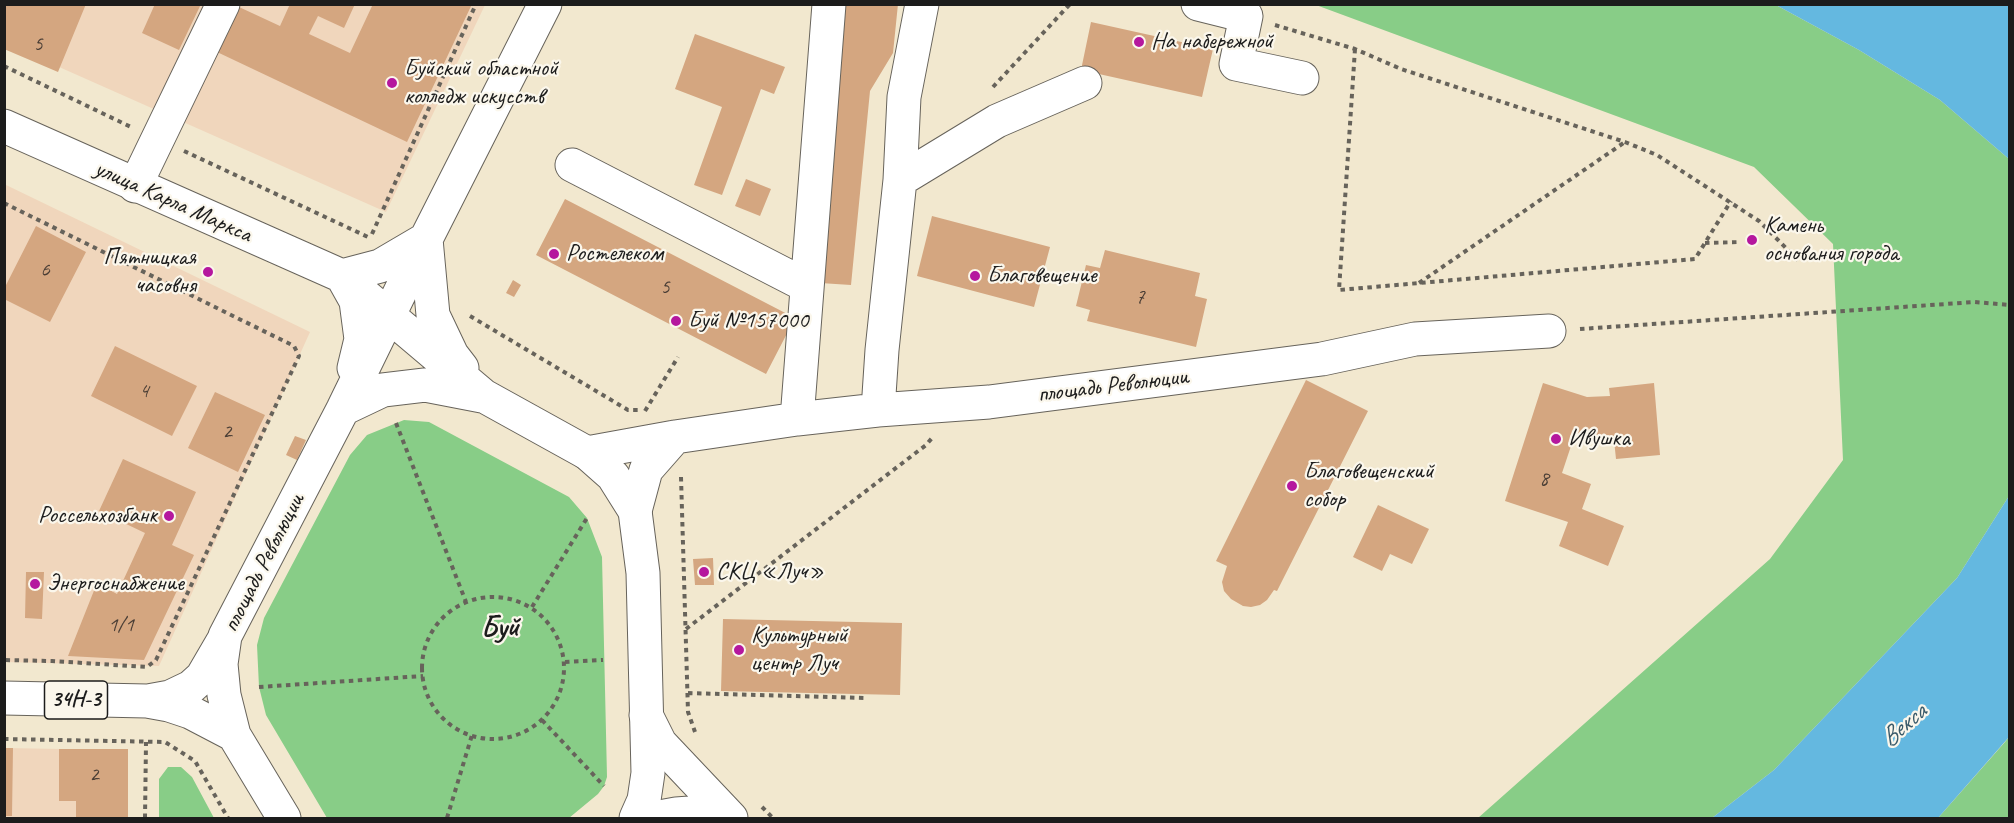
<!DOCTYPE html>
<meta charset="utf-8">
<style>
body{margin:0}
#map{position:relative;width:2014px;height:823px;overflow:hidden;background:#f2e8cf;font-family:Caveat,sans-serif}
canvas{display:block}
.frame{position:absolute;inset:0;border:6px solid #1c1c1c;pointer-events:none}
</style>
<div id="map">
<canvas width="2014" height="823"></canvas>
<div class="frame"></div>
</div>
<script>
const ctx = document.querySelector('canvas').getContext('2d');
ctx.lineJoin = 'round';
function fillPath(path, color) { ctx.fillStyle = color; ctx.fill(path, 'evenodd'); }
const poly = rows => new Path2D(rows.map(r => 'M' + r).join(''));
function stroke(path, color, width, dash) { ctx.strokeStyle = color; ctx.lineWidth = width; ctx.lineCap = dash ? 'butt' : 'round'; ctx.setLineDash(dash || []); ctx.stroke(path); }
function label(font, color, halo, rows, align = 'center') {
  ctx.font = font + ' Caveat,sans-serif'; ctx.lineWidth = 4.5; ctx.setLineDash([]); ctx.textBaseline = 'middle'; ctx.strokeStyle = halo; ctx.fillStyle = color; for (const [text, x, y, turn = 0] of rows) {
    ctx.save(); ctx.translate(x, y); ctx.rotate((+turn || 0) * Math.PI / 180); ctx.textAlign = isNaN(turn) ? turn : align; if (halo) ctx.strokeText(text, 0, 0); ctx.fillText(text, 0, 0); ctx.restore();
  }
}
fillPath(poly([
 [5,5,485,5,386,212,5,43],
 [4,184,310,332,159,666,5,662],
 [5,748,118,750,123,818,5,818]
]), '#f0d6bc');
fillPath(poly([
 [1316,5,1776,5,1859,50,1940,100,2009,159,2009,496,1957,578,1774,770,1712,818,1478,818,1770,559,1843,460,1833,244,1754,167],
 [404,420,429,422,569,497,587,518,602,557,607,777,604,786,598,794,569,818,327,818,266,715,259,687,257,645,264,618,350,455,367,435],
 [2009,737,2009,818,1938,818,2005,742],
 [168,767,181,767,192,777,214,818,159,818,159,779]
]), '#88cd87');
fillPath(poly([
 [1776,5,2009,5,2009,159,1940,100,1859,50],
 [2009,496,2009,737,1938,818,1712,818,1774,770,1957,578]
]), '#64b8e0');
fillPath(poly([
 [4,4,86,4,58,72,4,49],
 [155,4,201,4,179,50,142,33],
 [290,4,355,4,344,28,318,16,309,34,350,53,373,4,472,4,407,142,217,52,239,7,280,26],
 [841,4,898,4,893,53,870,91,851,285,820,283],
 [1091,22,1213,49,1202,97,1081,70],
 [695,34,785,67,774,94,761,89,722,195,694,185,722,107,675,89],
 [746,179,771,189,760,216,735,206],
 [565,199,795,318,766,374,536,255],
 [932,216,1050,247,1034,307,917,276],
 [36,226,86,252,50,322,4,299,4,289],
 [1105,250,1200,273,1195,296,1207,299,1196,347,1087,321,1090,310,1076,306,1086,265,1100,268],
 [513,280,521,285,514,297,506,293],
 [115,346,197,386,172,436,91,396],
 [1306,380,1368,411,1277,591,1274,590,1267,600,1260,605,1251,607,1243,606,1231,599,1224,591,1222,582,1227,566,1216,561],
 [1543,383,1587,397,1610,396,1609,388,1654,383,1660,455,1616,459,1614,440,1573,440,1562,473,1591,484,1582,509,1624,526,1608,566,1559,546,1568,522,1505,501],
 [215,392,265,415,238,472,188,448],
 [295,436,306,440,297,460,286,455],
 [123,459,196,492,172,545,194,555,144,660,68,656,97,583,117,594,145,533,99,511],
 [1378,505,1429,529,1412,564,1390,554,1382,571,1353,557],
 [713,558,714,585,695,585,693,559],
 [26,572,44,572,42,619,25,618],
 [723,619,902,623,900,695,721,691],
 [4,748,13,748,12,816,4,816],
 [59,749,128,749,128,818,76,818,76,801,59,801]
]), '#d4a680');
const minor = poly([
 [1198,4,1246,16,1236,64,1302,78],
 [572,165,807,286],
 [900,180,997,121,1085,83],
 [135,186,223,4],
 [878,410,882,350,900,180,904,97,922,4],
 [797,419,829,4],
 [587,453,675,437,797,419,878,410,989,402,1322,359,1415,339,1549,331],
 [635,511,646,470,675,437],
 [646,715,660,743,731,818],
 [654,818,676,814,704,812,721,818]
]);
const major = poly([
 [4,126,342,276,356,301,361,339,354,368],
 [426,239,433,315,452,355,462,368],
 [342,276,484,396,587,453,613,476,635,511,643,573,648,773,644,800,636,818],
 [342,276,380,266,426,239],
 [343,409,383,390,425,385,482,396],
 [4,698,147,701,169,705,190,712,234,735],
 [148,701,170,697,191,687,202,677,223,641],
 [284,818,234,735,224,695,221,664,225,636,343,409,426,239,545,4]
]);
stroke(minor, '#67635b', 35);
stroke(major, '#67635b', 35);
stroke(poly([
 [1275,25,1355,49,1401,69,1625,142,1657,155,1759,221,1800,262],
 [1355,49,1339,290,1695,259,1731,201],
 [4,66,131,127],
 [993,87,1070,4],
 [184,151,368,237],
 [4,203,294,346,299,356,156,660,147,667,52,661,4,660],
 [372,234,476,4],
 [1705,243,1741,242],
 [1419,283,1625,142],
 [470,316,628,410,638,410],
 [1580,329,1975,302,2010,305],
 [645,411,678,357],
 [396,423,466,602],
 [681,477,688,712,695,732],
 '422 668a71 71 0 1 1 142 0a71 71 0 1 1-142 0Z',
 [532,607,587,518],
 [686,629,926,445,932,438],
 [565,662,603,660],
 [259,687,423,676],
 [688,693,865,698],
 [542,720,604,786],
 [4,739,165,742,195,761,228,818],
 [762,807,773,818],
 [145,818,146,742],
 [447,818,472,735]
]), '#67635b', 4, [4.5, 4.5]);
stroke(minor, '#fff', 33);
stroke(major, '#fff', 33);
for (const [x, y, r, color] of [
 [1139,42,6,"#b5179e"],
 [392,83,6,"#b5179e"],
 [1752,240,6,"#b5179e"],
 [554,254,6,"#b5179e"],
 [208,272,6,"#b5179e"],
 [975,276,6,"#b5179e"],
 [676,321,6,"#b5179e"],
 [1556,439,6,"#b5179e"],
 [1292,486,6,"#b5179e"],
 [169,516,6,"#b5179e"],
 [704,572,6,"#b5179e"],
 [35,584,6,"#b5179e"],
 [739,650,6,"#b5179e"]
]) { const dot = new Path2D(); dot.arc(x, y, r, 0, 2 * Math.PI); ctx.fillStyle = color; ctx.fill(dot); stroke(dot, '#fbf7ec', 2); }
label('21px', '#4a3e35', null, [
 ["5",38,44],
 ["6",45,270],
 ["5",665,287],
 ["7",1140,297],
 ["4",144,391],
 ["2",227,432],
 ["8",1544,479],
 ["1/1",121,625],
 ["2",94,775]
]);
for (const [x, y, w] of [
 [76,700,63]
]) { const box = new Path2D(); box.roundRect(x - w / 2, y - 19, w, 38, 4.5); ctx.fillStyle = '#fbf7ec'; ctx.fill(box); stroke(box, '#1c1c1c', 1.5); }
label('bold 22px', '#1c1c1c', null, [
 ["34Н-3",76,700]
]);
label('24px', '#1c1c1c', '#fbf7ec', [
 ["На набережной",1151,42],
 ["Буйский областной",404,69],
 ["колледж искусств",404,97],
 ["Камень",1764,226],
 ["основания города",1764,254],
 ["Ростелеком",566,254],
 ["Пятницкая",196,258,"right"],
 ["часовня",196,286,"right"],
 ["Благовещение",987,276],
 ["Буй №157000",688,321],
 ["Ивушка",1568,439],
 ["Благовещенский",1304,472],
 ["собор",1304,500],
 ["Россельхозбанк",157,516,"right"],
 ["СКЦ «Луч»",716,572],
 ["Энергоснабжение",47,584],
 ["Культурный",751,636],
 ["центр Луч",751,664]
], 'left');
label('24px', '#1c1c1c', '#fbf7ec', [
 ["улица Карла Маркса",173,202,24],
 ["площадь Революции",1113,386,-7],
 ["площадь Революции",264,563,-63]
]);
label('italic 26px', '#395a6a', '#fbf7ec', [
 ["Векса",1904,726,-41]
]);
label('bold 30px', '#1c1c1c', '#fbf7ec', [
 ["Буй",500,628]
]);
</script>
